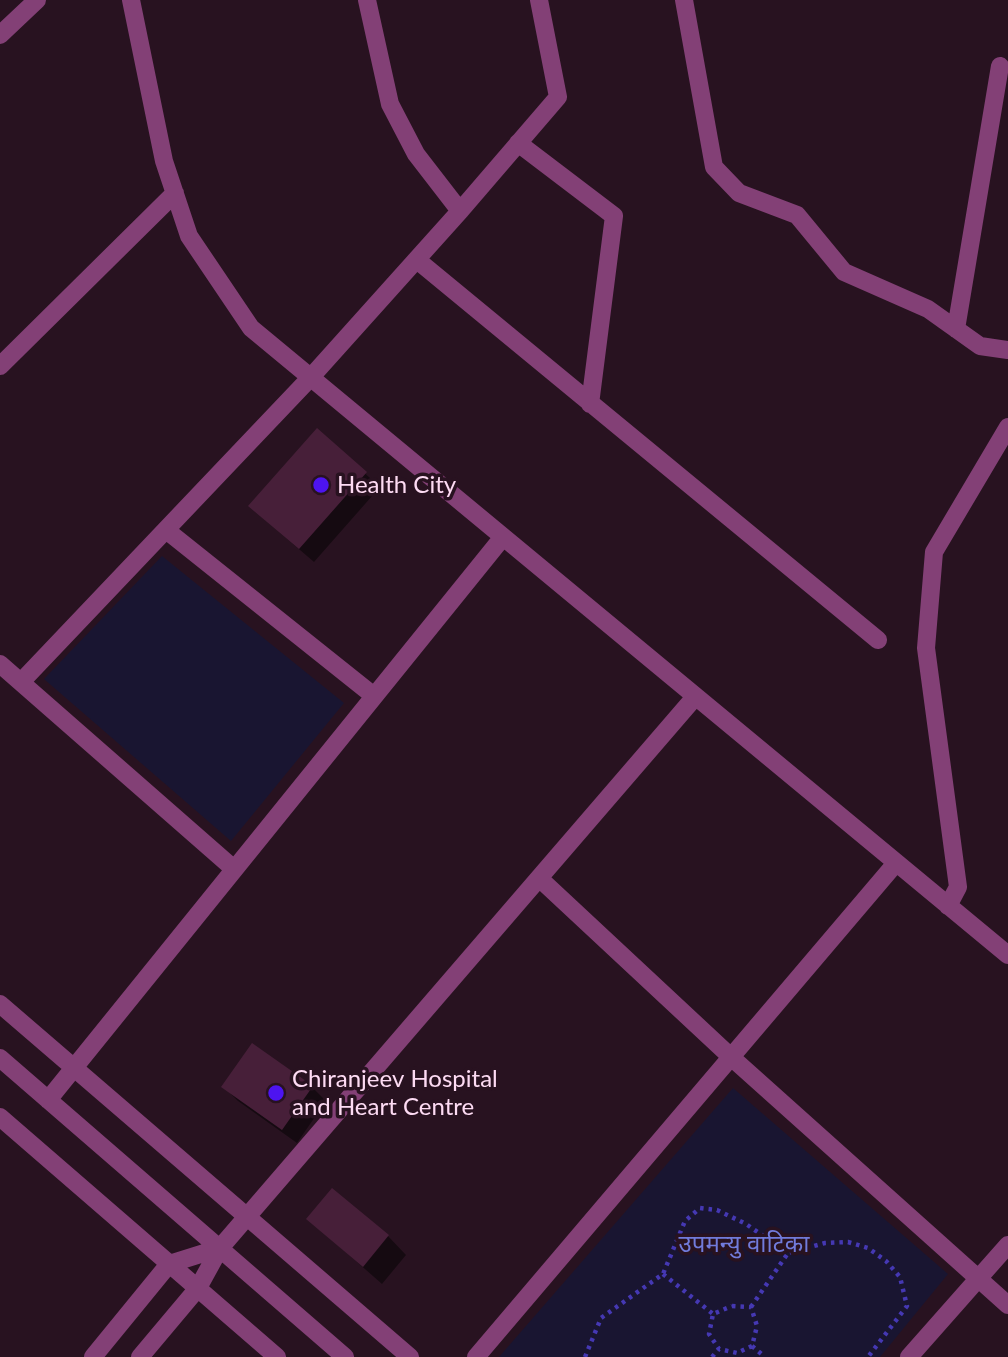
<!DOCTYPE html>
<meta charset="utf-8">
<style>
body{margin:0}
canvas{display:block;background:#281220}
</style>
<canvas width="1008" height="1357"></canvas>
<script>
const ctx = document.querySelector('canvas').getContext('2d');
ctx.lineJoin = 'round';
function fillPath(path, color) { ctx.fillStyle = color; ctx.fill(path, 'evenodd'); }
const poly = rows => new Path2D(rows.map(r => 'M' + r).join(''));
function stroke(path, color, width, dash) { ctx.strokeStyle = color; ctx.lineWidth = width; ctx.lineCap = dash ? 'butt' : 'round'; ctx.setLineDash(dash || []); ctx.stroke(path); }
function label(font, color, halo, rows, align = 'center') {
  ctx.font = font + ' Lato,"Noto Sans Devanagari",sans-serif'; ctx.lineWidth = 7; ctx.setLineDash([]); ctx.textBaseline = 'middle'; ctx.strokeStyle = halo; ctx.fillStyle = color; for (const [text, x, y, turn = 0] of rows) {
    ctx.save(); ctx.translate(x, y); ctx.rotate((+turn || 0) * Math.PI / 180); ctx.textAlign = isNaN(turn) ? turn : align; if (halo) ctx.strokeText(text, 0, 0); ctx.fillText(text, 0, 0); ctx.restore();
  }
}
fillPath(poly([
 [162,556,344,703,231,841,44,679],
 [733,1088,948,1274,880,1357,499,1357]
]), '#191531');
fillPath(poly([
 [317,430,380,487,314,562,265,520],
 [224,1087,312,1087,326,1101,297,1143,238,1101],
 [308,1219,388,1236,406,1255,382,1284]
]), '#0007');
fillPath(poly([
 [317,428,367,472,299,549,248,506],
 [252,1043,313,1086,282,1130,221,1087],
 [332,1188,389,1235,363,1267,306,1219]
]), '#471f39');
stroke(poly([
 [663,1274,713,1314],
 [732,1306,751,1307,757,1326,752,1346,737,1353,719,1349,709,1334,713,1314,732,1306],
 [751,1307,788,1253],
 [752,1346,765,1357],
 [585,1357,601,1318,663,1274,685,1221,700,1208,717,1210,746,1224,788,1253,825,1243,848,1242,868,1248,886,1261,900,1277,907,1306,868,1357],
 [712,1357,719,1349]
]), '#4538b3', 4.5, [3.5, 5]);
stroke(poly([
 [131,0,164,161,189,236,251,328,1008,955],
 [367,0,390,104,416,154,460,211],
 [684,0,714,167,739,193,797,215,844,272,928,309,980,346,1008,350],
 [0,35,37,0],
 [518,143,614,216,590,404],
 [417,260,878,640],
 [956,329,1000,66],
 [0,366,175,193],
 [166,530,374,696],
 [0,664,234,869],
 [21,682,311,377,460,211,558,97,539,0],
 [539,878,731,1057,1008,1305],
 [948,906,958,887,926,648,934,552,1008,427],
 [0,1004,410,1357],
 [0,1058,345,1357],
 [48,1100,503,537],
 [0,1117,277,1357],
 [93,1357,169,1264,220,1248],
 [140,1357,198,1288,220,1248,695,697],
 [476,1357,896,863],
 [909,1357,1008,1245]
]), '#834076', 18);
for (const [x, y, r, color] of [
 [321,485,9,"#4d14f0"],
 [276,1093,9,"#4d14f0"]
]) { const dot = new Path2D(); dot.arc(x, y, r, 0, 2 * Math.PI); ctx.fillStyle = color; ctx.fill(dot); stroke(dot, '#281220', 2.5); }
label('24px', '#fddbf3', '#281220', [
 ["Health City",337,485],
 ["Chiranjeev Hospital",292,1079],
 ["and Heart Centre",292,1107]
], 'left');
label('24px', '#717bdb', '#281220', [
 ["उपमन्यु वाटिका",744,1244]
]);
</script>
